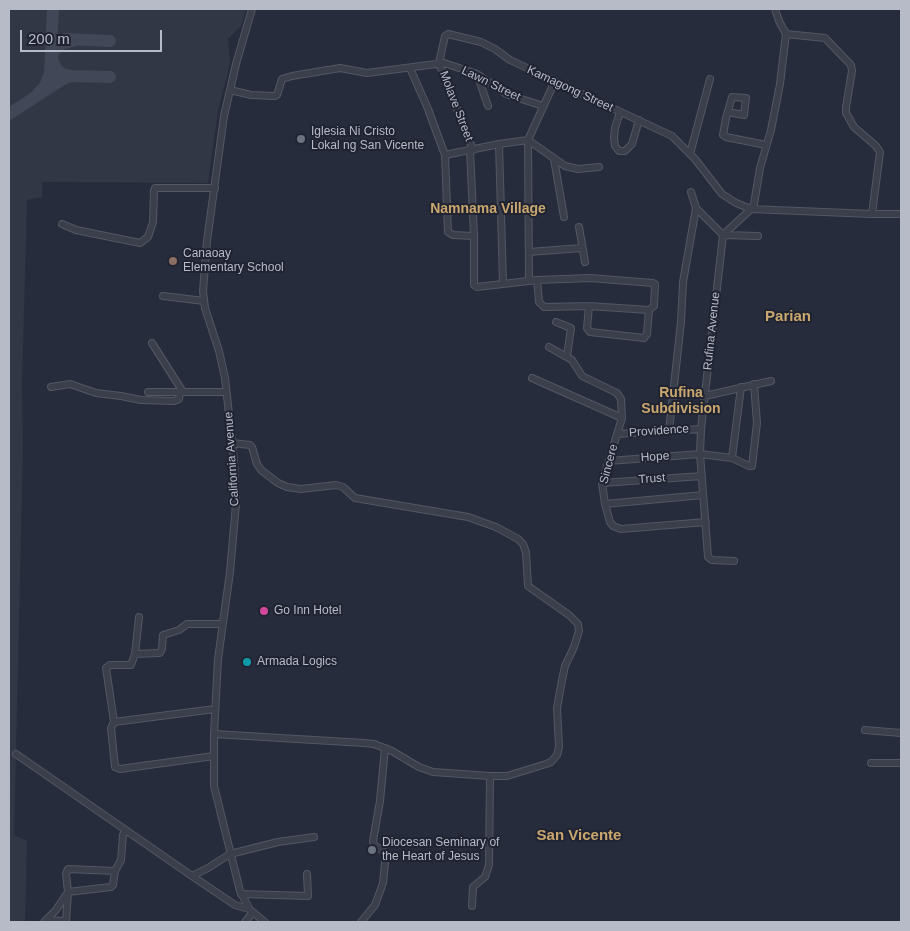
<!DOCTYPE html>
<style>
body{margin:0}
#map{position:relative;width:910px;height:931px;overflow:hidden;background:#272c3c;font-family:Helvetica,sans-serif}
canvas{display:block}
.frame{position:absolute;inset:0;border:10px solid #b7bac7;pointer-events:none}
.scale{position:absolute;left:20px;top:30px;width:142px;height:22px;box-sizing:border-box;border:2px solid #b7bac7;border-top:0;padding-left:6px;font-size:15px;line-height:18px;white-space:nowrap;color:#b7bac7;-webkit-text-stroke:4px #202432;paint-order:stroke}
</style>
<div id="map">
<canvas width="910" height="931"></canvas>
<div class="frame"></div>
<div class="scale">200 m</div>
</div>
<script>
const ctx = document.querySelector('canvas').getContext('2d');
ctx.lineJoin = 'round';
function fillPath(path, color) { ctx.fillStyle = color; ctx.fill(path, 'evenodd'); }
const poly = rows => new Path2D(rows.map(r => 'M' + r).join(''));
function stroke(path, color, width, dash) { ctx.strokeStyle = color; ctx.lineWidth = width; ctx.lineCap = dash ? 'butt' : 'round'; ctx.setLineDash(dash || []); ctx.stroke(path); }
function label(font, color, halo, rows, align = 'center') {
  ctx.font = font + ' Helvetica,sans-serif'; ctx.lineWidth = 4; ctx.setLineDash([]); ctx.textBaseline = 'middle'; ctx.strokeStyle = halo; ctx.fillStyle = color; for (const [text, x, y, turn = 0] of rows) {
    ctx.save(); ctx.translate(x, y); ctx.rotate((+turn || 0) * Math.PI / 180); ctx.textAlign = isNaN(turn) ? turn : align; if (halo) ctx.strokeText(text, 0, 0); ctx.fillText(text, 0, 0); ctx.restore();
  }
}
fillPath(poly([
 [9,9,246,9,241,26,228,39,230,63,218,111,208,183,42,182,42,197,27,200,22,384,23,447,14,835,27,841,25,922,9,922]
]), '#323746');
stroke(poly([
 [66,39,110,41],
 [73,41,61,44,54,51,51,58,57,70,63,74,71,76,110,77],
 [34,98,45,86,50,74,53,9],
 [9,114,63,79,71,76]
]), '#424758', 12);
const minor = poly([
 [252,9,236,64,224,116,207,241,203,291,205,308,219,351,225,378,234,460,236,504,230,572,218,659,214,734,214,786,240,891,250,910,265,922],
 [775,9,779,21,786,34],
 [786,34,825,38,851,65,852,71,846,107,846,113,854,127,876,146,880,152,872,214,901,214],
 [439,63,445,36,448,34,481,42,495,49,510,60,672,136,695,159,722,194,736,203,751,209,872,214],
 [439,63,473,150],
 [410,68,428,109,445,155,448,232,453,235,474,236],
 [477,74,488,106],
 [230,90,251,95,275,96,277,95,282,79,292,76,340,68,367,73,444,63,477,74,506,94,543,106],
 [620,112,615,128,614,138,615,146,619,151,625,151,632,144,639,120],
 [728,112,744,115,746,98,732,97,726,118,723,135,726,137,766,145],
 [528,140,565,166,578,169,599,167],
 [499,144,503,283],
 [470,150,474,236,474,285,477,287,537,280,590,278,653,283,655,284,654,306,649,310,647,334,644,338,590,332,587,328,589,306],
 [690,154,710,79],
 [445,155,499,144,528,140],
 [554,159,564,217],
 [691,192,696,208,723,235,758,236],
 [62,224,76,230,140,243,148,237,153,222,154,191,155,188,215,188],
 [579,227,585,262],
 [529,252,582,248],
 [529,280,528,140,555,81],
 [537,280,539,302,544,307,589,306,649,310],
 [163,296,204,301],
 [556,322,571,328,567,356],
 [152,343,183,392],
 [549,347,572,360,582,376,617,393,621,399,622,418,602,483,605,504,610,522,613,526,621,529,706,522],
 [532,378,622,418],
 [51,387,70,384,96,393,121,396,141,400,174,401,179,399,180,392],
 [148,392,226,392],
 [705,396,771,381],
 [669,431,681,322,683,282,696,208],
 [617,434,701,429],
 [732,458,741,387],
 [609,461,700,454,732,458,749,466,752,466,757,423,754,384],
 [602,483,702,476],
 [605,504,703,495],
 [734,561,712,560,708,557,700,454,701,429,723,235,751,209,754,204,760,168,771,130,780,84,786,34],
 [139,617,135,654,160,653,162,649,163,635,179,630,187,624,222,624],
 [135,654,131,665,110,665,106,668,114,722,111,728,115,767,120,769,214,756],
 [114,722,215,709],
 [865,730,901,733],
 [214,734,364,743,374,744,392,751,419,767,433,772,490,776,507,776,546,764,551,762,557,755,559,747,557,708,562,680,565,666,574,647,579,631,578,624,569,615,528,586,526,552,523,544,518,539,496,527,468,517,355,498,343,487,336,485,301,489,287,487,278,483,261,470,257,464,252,447,250,445,232,443],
 [16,754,192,876,235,905,249,909],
 [871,763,901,763],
 [192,876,208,868,230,854,278,842,314,837],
 [68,892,111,887,113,885,115,871,121,860,123,835,125,830],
 [241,894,308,896,307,874],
 [472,906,473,887,485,877,489,865,490,776],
 [47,920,66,921],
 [44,922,56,910,66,895],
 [66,922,68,892,66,874,68,869,115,871],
 [245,922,253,912],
 [361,922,375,905,383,883,386,853,374,845,373,841,380,801,385,748]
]);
stroke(minor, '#535764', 8);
stroke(minor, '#3b3f4c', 6);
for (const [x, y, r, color] of [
 [301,139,5,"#6b7280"],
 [173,261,5,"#8d6e63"],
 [264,611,5,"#d1479c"],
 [247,662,5,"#0f9aa8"],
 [372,850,5,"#6b7280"]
]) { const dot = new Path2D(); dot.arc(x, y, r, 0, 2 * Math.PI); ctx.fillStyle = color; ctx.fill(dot); stroke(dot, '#202432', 2); }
label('12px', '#b7bac7', '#202432', [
 ["Lawn Street",491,84,26],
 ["Kamagong Street",570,89,25],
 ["Molave Street",456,106,69],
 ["Rufina Avenue",712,331,-84],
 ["Providence",659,431,-4],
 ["Hope",655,457,-4],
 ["California Avenue",232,459,-94],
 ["Sincere",609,464,-75],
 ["Trust",652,479,-4]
]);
label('12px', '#b7bac7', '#202432', [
 ["Iglesia Ni Cristo",311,132],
 ["Lokal ng San Vicente",311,146],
 ["Canaoay",183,254],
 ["Elementary School",183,268],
 ["Go Inn Hotel",274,611],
 ["Armada Logics",257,662],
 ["Diocesan Seminary of",382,843],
 ["the Heart of Jesus",382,857]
], 'left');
label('bold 14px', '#caa76f', '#202432', [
 ["Namnama Village",488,209],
 ["Rufina",681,393],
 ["Subdivision",681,409]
]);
label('bold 15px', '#caa76f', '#202432', [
 ["Parian",788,317],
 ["San Vicente",579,836]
]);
</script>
